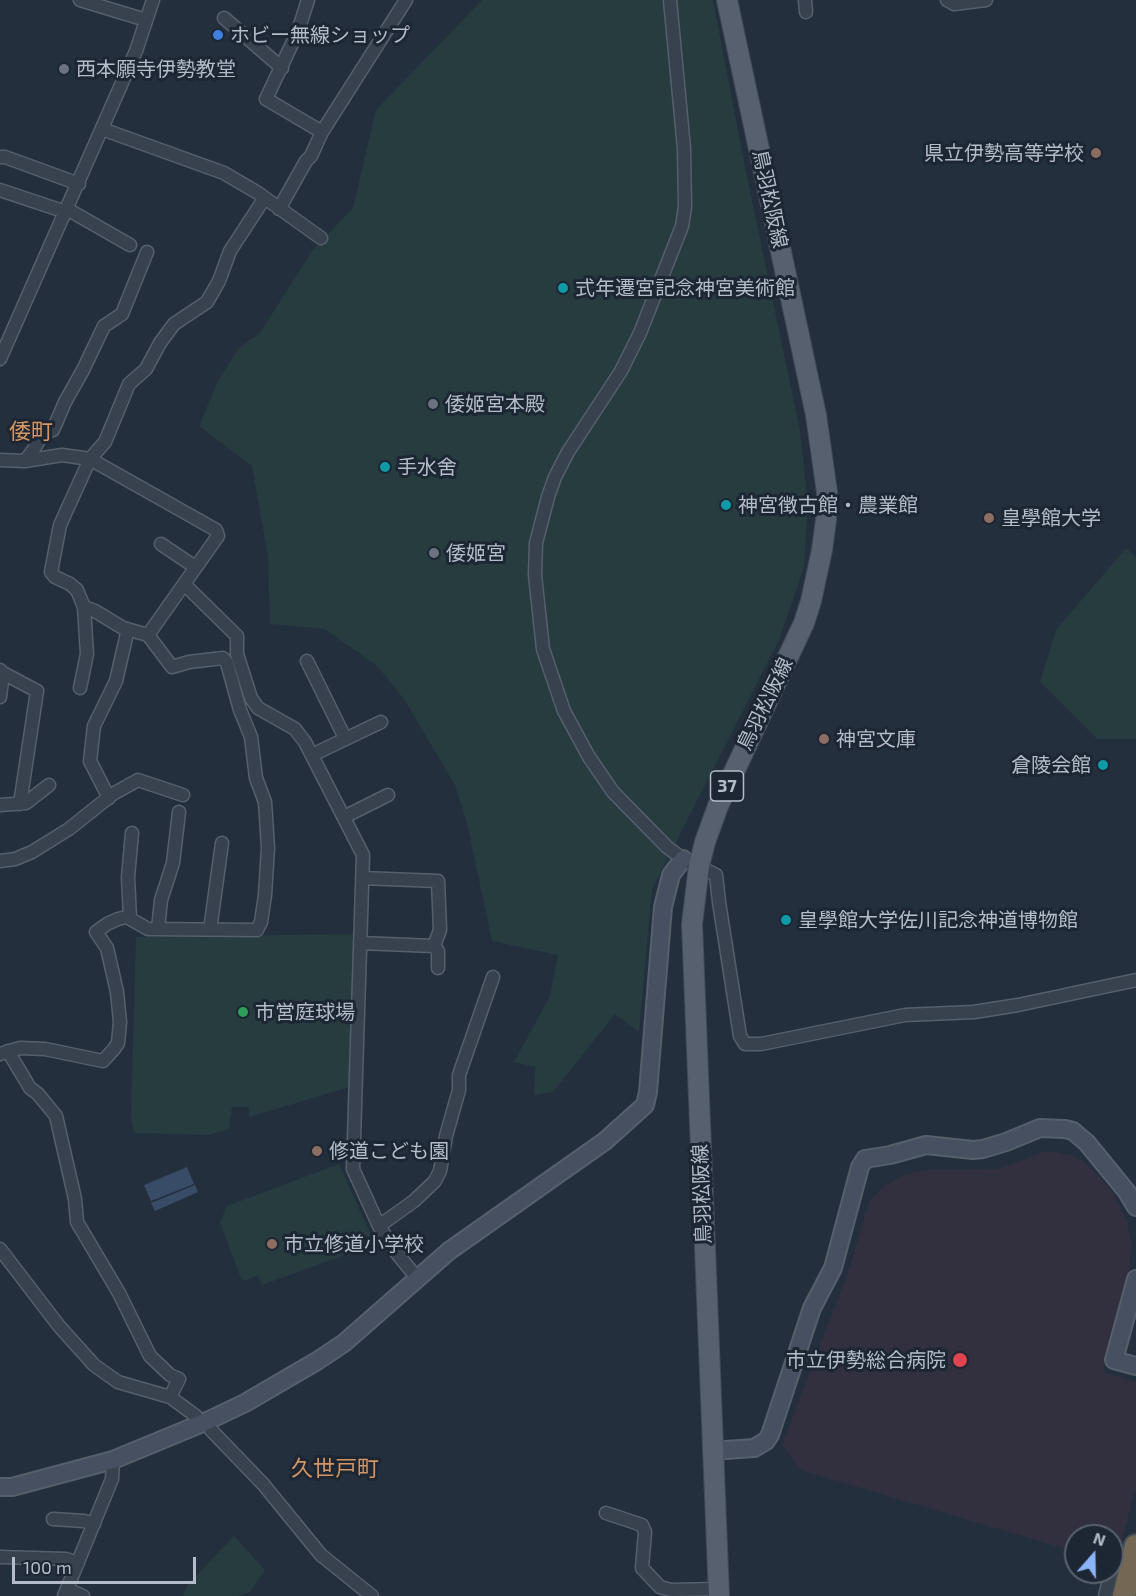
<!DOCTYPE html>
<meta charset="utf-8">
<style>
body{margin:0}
#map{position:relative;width:1136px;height:1596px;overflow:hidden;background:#242f3e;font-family:"Exo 2",sans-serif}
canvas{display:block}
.north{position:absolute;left:1064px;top:1524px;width:60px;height:60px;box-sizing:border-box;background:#1d2633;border:2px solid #59626f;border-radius:50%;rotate:20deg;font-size:16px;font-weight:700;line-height:24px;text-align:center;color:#b4bcc9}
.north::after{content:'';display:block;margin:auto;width:21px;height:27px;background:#8ab4f8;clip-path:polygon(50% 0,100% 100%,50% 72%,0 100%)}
.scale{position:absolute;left:12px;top:1557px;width:184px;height:27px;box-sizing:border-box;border:3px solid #b4bcc9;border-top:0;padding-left:8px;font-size:18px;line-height:21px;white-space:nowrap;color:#b4bcc9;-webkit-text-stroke:4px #1d2633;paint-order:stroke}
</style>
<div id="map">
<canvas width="1136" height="1596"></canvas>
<div class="north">N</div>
<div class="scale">100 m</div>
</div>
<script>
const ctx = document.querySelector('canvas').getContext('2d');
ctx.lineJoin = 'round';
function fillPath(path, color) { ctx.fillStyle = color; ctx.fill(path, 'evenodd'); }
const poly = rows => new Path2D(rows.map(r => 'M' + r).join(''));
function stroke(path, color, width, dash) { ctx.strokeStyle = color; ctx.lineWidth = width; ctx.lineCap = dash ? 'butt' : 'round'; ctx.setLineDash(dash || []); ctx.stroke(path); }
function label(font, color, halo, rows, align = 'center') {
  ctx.font = font + ' "Exo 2","Noto Sans JP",sans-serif'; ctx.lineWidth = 6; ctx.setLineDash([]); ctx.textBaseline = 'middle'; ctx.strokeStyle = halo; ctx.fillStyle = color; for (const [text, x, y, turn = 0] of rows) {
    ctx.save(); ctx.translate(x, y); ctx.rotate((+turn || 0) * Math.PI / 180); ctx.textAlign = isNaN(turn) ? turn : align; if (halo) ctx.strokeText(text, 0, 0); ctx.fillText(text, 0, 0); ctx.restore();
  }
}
fillPath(poly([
 [1043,1152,1056,1152,1071,1156,1083,1161,1099,1176,1114,1195,1126,1220,1132,1245,1128,1276,1103,1372,1136,1382,1136,1487,1115,1564,1112,1563,1112,1536,1076,1536,1076,1552,801,1470,782,1445,850,1267,869,1202,882,1188,902,1175,929,1170,999,1169]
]), '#32303f');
fillPath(poly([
 [482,0,713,0,744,162,800,431,808,504,804,567,780,638,652,889,639,1032,615,1014,553,1092,534,1095,535,1067,514,1062,550,996,558,955,492,941,467,823,455,785,404,699,378,667,325,629,270,624,268,557,252,466,199,426,218,381,238,349,260,333,312,251,353,208,376,110],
 [1126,548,1136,557,1136,739,1097,739,1040,682,1056,630],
 [355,934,350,1087,249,1117,249,1107,232,1107,229,1129,209,1135,134,1133,131,1115,136,937],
 [339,1164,375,1244,262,1285,258,1276,242,1281,220,1222,227,1206],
 [234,1536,265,1570,250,1592,238,1596,182,1596,189,1583]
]), '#263c3f');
fillPath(poly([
 [187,1167,194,1184,151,1201,144,1185],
 [195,1185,198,1192,155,1211,151,1203]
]), '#394c67');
const street = poly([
 [80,0,146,20],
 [308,0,298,31,266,99,322,132],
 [670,0,684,148,685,207,682,226,640,333,621,371,568,452,555,477,548,497,536,543,535,575,543,649,564,711,589,757,613,792,667,847,683,859,716,875,719,902,740,1036,745,1044,761,1044,905,1015,974,1012,1018,1005,1136,980],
 [805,0,806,12],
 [947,0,954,4,986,0],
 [224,18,282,68],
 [102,129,224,173,258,193,321,238],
 [0,157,5,157,79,184],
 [0,190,66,212],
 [67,209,130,245],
 [279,209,306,161,311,156,322,132,406,0],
 [0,359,136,51,153,0],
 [0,460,25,461,62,455,90,459,216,530,218,536,184,584,237,636,237,654,251,698,258,708,295,729,305,742,363,855,353,1169,379,1226,395,1251,417,1278],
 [25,461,34,449,43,433,53,430,65,402,83,370,104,326,122,314,147,252],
 [161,544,195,567],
 [84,607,95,611,123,628,148,635],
 [307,661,345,738],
 [0,670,3,673,0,697],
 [3,673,37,691,20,804],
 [80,688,87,654,84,607,77,590,70,584,55,577,51,572,60,525,90,459,105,442,129,384,146,369,160,343,174,324,207,302,219,281,230,251,264,199],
 [312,755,381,722],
 [109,798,90,761,94,726,116,681,128,629],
 [0,805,26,803,49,785],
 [344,817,388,795],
 [0,861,15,859,32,852,69,829,113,794,138,780,183,795],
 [362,878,438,881,440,930,434,946],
 [130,918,128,877,132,833],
 [158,929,161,900,173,863,179,812],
 [210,930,222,843],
 [360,943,434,946,438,951,438,968],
 [8,1051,30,1088,38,1094,56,1116,75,1199,77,1222,119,1293,150,1356,170,1375,179,1379,170,1397],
 [0,1054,20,1048,45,1049,103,1061,114,1049,118,1043,120,1022,117,992,107,948,96,932,107,924,118,919,127,917,148,929,257,930,261,922,265,895,268,848,265,802,256,778,251,737,240,710,227,663,223,658,189,662,172,667,148,635,184,584],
 [379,1226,414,1201,435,1181,440,1171,446,1136,459,1090,459,1075,493,977],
 [0,1249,59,1326,94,1365,118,1382,170,1397,196,1416],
 [211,1430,263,1484,321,1555,372,1596],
 [606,1513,642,1525,645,1532,642,1568,660,1587,671,1590,719,1589],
 [53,1519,84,1521,94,1524],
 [0,1557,66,1559,78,1563],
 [67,1589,83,1596],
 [64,1596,112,1479,113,1460],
 [1105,1596,1111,1572]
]);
const secondary = poly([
 [1136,1279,1114,1360,1136,1366],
 [712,1451,754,1448,766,1441,770,1435,812,1308,833,1268,860,1167,865,1159,890,1155,926,1145,973,1150,983,1149,1006,1142,1040,1128,1065,1129,1073,1131,1087,1143,1127,1192,1136,1207],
 [0,1487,12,1487,113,1460,205,1422,245,1403,317,1361,344,1343,449,1251,605,1141,645,1105,648,1092,663,907,671,875,683,859]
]);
const primary = poly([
 [719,1596,692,924,699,866,705,842,718,806,804,623,811,601,822,550,826,520,827,492,816,415,727,0]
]);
const highway = poly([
 [1124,1596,1136,1546]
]);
stroke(street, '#565f6c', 15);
stroke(secondary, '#565f6c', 20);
stroke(primary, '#414a57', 22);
stroke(highway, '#434c59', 26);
stroke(street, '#38414e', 12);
stroke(secondary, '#465061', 16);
stroke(primary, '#56606e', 20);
stroke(highway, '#746855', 22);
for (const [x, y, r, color] of [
 [218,35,6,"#3f7fe0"],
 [64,69,6,"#6b7280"],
 [1096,153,6,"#8d6e63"],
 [563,288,6,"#0f9aa8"],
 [433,404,6,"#6b7280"],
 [385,467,6,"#0f9aa8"],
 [726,505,6,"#0f9aa8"],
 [989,518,6,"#8d6e63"],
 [434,553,6,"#6b7280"],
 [824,739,6,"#8d6e63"],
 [1103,765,6,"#0f9aa8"],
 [786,920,6,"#0f9aa8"],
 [243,1012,6,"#2e9e5b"],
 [317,1151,6,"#8d6e63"],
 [272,1244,6,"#8d6e63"],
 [960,1360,8,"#e0444e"]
]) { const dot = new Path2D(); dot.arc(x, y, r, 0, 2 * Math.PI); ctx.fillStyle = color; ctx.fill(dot); stroke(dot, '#1d2633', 2); }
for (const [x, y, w] of [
 [727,786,33]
]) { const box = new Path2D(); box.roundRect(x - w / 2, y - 15, w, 30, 4.5); ctx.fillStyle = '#1d2633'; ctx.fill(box); stroke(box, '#b4bcc9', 1.5); }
label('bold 18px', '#b4bcc9', null, [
 ["37",727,786]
]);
label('20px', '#b4bcc9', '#1d2633', [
 ["ホビー無線ショップ",230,35],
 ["西本願寺伊勢教堂",76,69],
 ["県立伊勢高等学校",1084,153,"right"],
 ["式年遷宮記念神宮美術館",575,288],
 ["倭姬宮本殿",445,404],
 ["手水舍",397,467],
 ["神宮徴古館・農業館",738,505],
 ["皇學館大学",1001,518],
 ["倭姬宮",446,553],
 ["神宮文庫",836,739],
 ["倉陵会館",1091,765,"right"],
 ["皇學館大学佐川記念神道博物館",798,920],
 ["市営庭球場",255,1012],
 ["修道こども園",329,1151],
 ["市立修道小学校",284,1244],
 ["市立伊勢総合病院",946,1360,"right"]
], 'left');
label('20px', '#b4bcc9', '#1d2633', [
 ["鳥羽松阪線",770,199,78],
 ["鳥羽松阪線",765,704,-64],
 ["鳥羽松阪線",702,1194,-92]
]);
label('22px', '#d59563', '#1d2633', [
 ["倭町",31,432],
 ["久世戸町",335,1469]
]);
</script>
